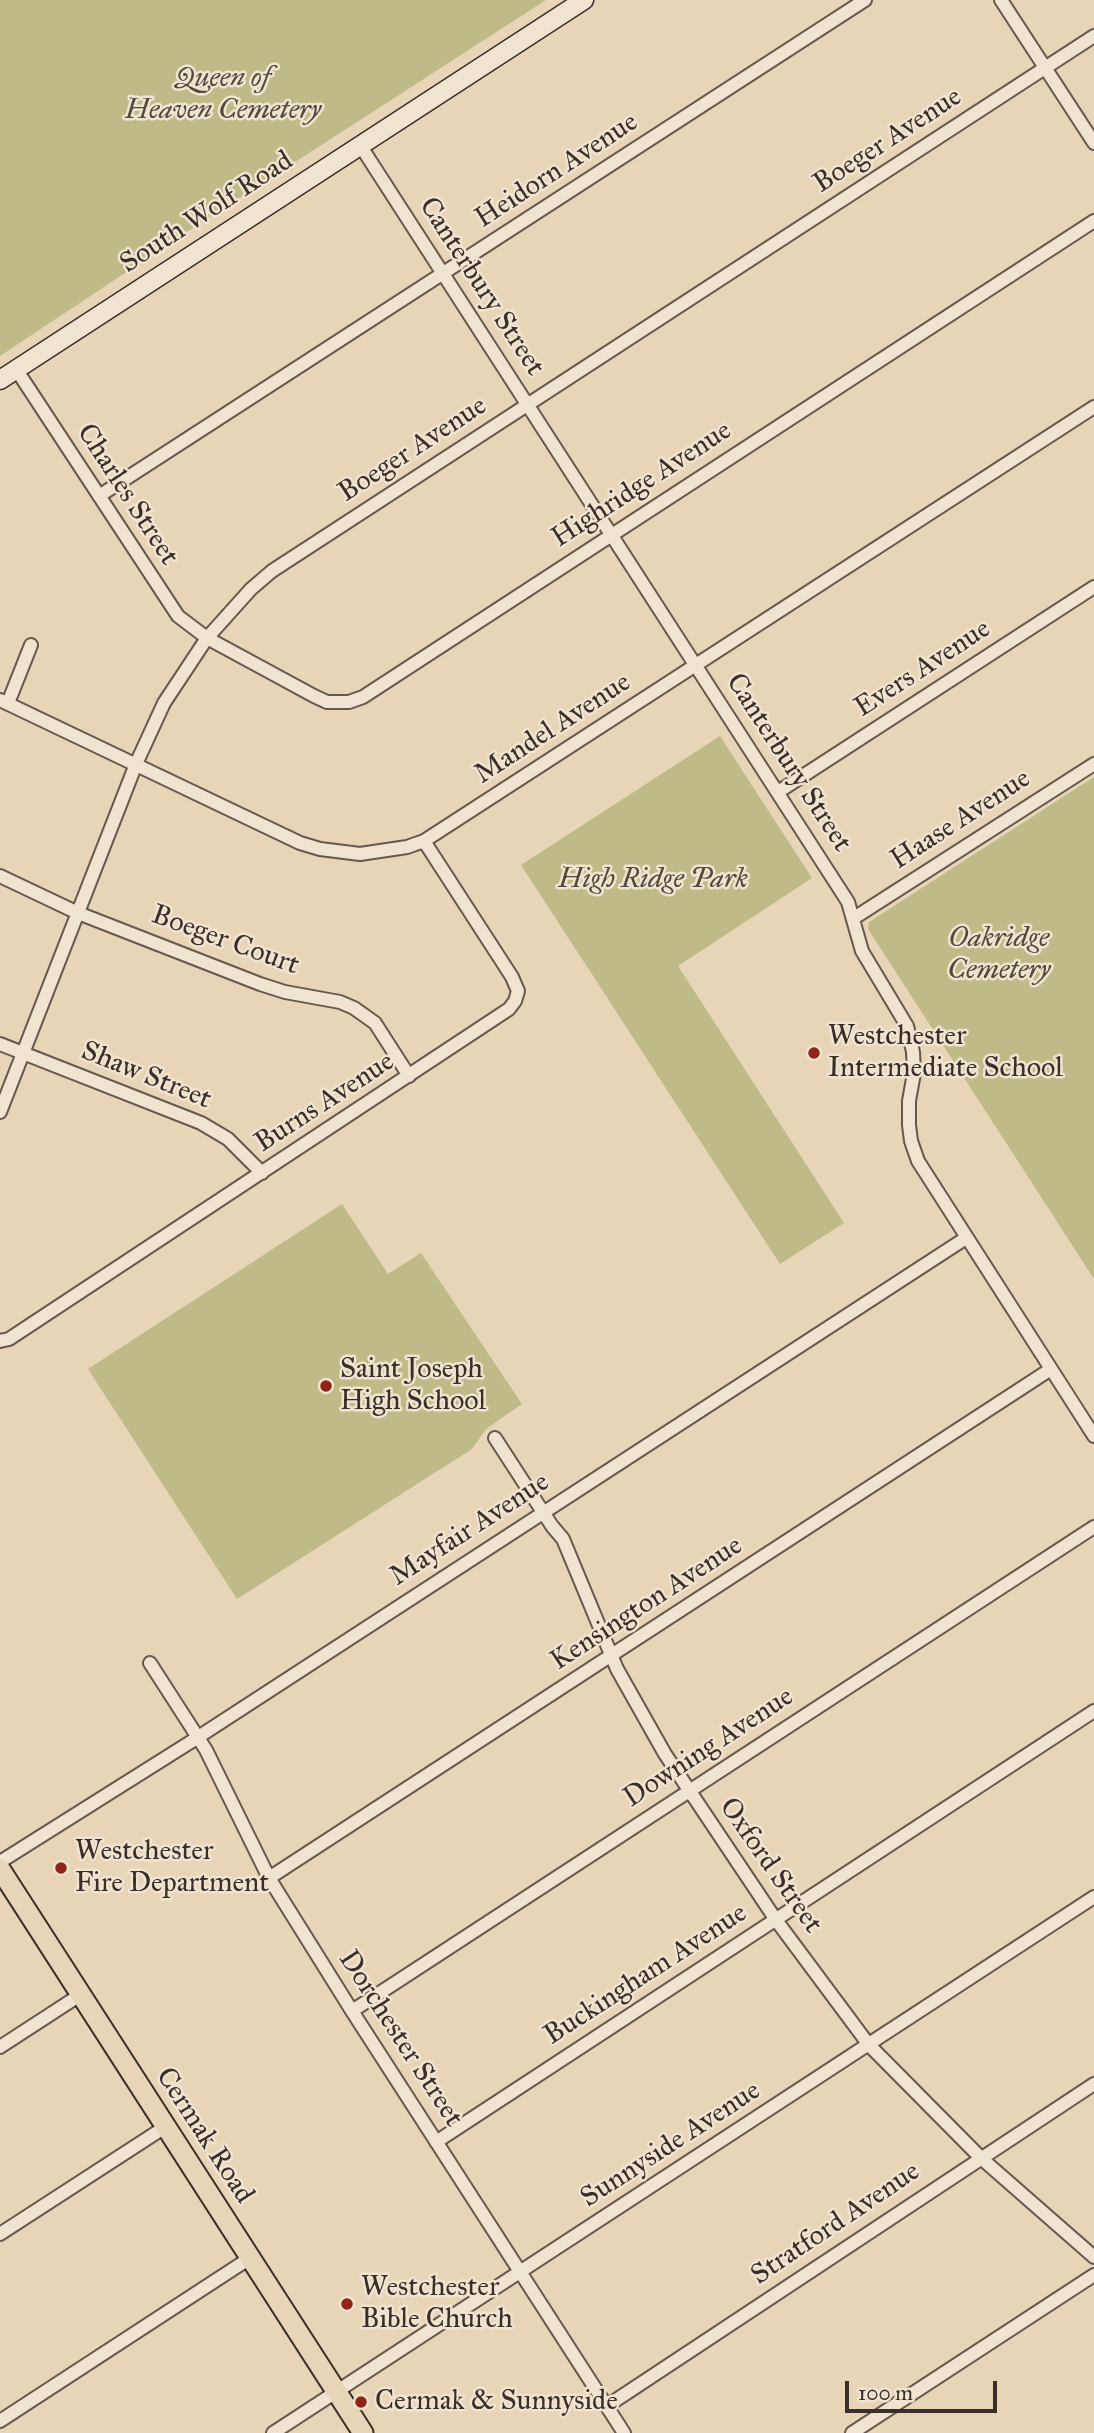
<!DOCTYPE html>
<style>
body{margin:0}
#map{position:relative;width:1094px;height:2433px;overflow:hidden;background:#e8d4b7;font-family:"IM FELL Great Primer",serif}
canvas{display:block}
.scale{position:absolute;left:845px;top:2381px;width:152px;height:32px;box-sizing:border-box;border:4px solid #3a2e29;border-top:0;padding-left:9px;font-size:21px;line-height:24px;white-space:nowrap;color:#3a2e29;-webkit-text-stroke:5px #f0e3d0;paint-order:stroke}
</style>
<div id="map">
<canvas width="1094" height="2433"></canvas>
<div class="scale">100 m</div>
</div>
<script>
const ctx = document.querySelector('canvas').getContext('2d');
ctx.lineJoin = 'round';
function fillPath(path, color) { ctx.fillStyle = color; ctx.fill(path, 'evenodd'); }
const poly = rows => new Path2D(rows.map(r => 'M' + r).join(''));
function stroke(path, color, width, dash) { ctx.strokeStyle = color; ctx.lineWidth = width; ctx.lineCap = dash ? 'butt' : 'round'; ctx.setLineDash(dash || []); ctx.stroke(path); }
function label(font, color, halo, rows, align = 'center') {
  ctx.font = font + ' "IM FELL Great Primer",serif'; ctx.lineWidth = 5; ctx.setLineDash([]); ctx.textBaseline = 'middle'; ctx.strokeStyle = halo; ctx.fillStyle = color; for (const [text, x, y, turn = 0] of rows) {
    ctx.save(); ctx.translate(x, y); ctx.rotate((+turn || 0) * Math.PI / 180); ctx.textAlign = isNaN(turn) ? turn : align; if (halo) ctx.strokeText(text, 0, 0); ctx.fillText(text, 0, 0); ctx.restore();
  }
}
fillPath(poly([
 [0,0,546,0,196,226,0,356],
 [720,736,812,878,678,966,844,1223,780,1264,521,865],
 [1094,777,1094,1279,868,929,869,922],
 [342,1204,388,1274,421,1253,522,1404,486,1429,472,1449,237,1599,88,1369]
]), '#bebb89');
const street = poly([
 [1001,0,1094,143],
 [360,145,848,902,862,951,907,1026,913,1052,914,1073,909,1101,909,1125,911,1141,918,1161,1094,1436],
 [16,369,178,616,207,638,314,696,327,702,349,702,363,697,1094,221],
 [99,496,865,0],
 [0,700,300,843,320,849,360,854,407,847,424,841,1094,407],
 [8,703,31,645],
 [778,792,1094,587],
 [0,876,78,913,260,984,285,992,340,1002,354,1008,375,1023,409,1076],
 [854,918,1094,764],
 [0,1044,201,1123,228,1139,262,1173],
 [0,1112,136,764,164,703,207,638,251,589,272,571,1094,36],
 [0,1341,9,1339,509,1009,515,1001,518,991,512,977,424,841],
 [495,1438,552,1526,563,1539,617,1669,665,1754,776,1920,869,2045,981,2158,1094,2257],
 [150,1663,206,1750,269,1878,352,2011,624,2433],
 [0,1862,189,1743,966,1238],
 [269,1878,1051,1369],
 [352,2011,1094,1527],
 [0,2047,80,1995],
 [436,2142,1094,1711],
 [0,2234,165,2127],
 [607,2406,1094,2084],
 [0,2421,250,2258],
 [273,2433,1094,1897],
 [852,2433,1094,2275]
]);
const secondary = poly([
 [0,380,584,0]
]);
const primary = poly([
 [0,1869,363,2433]
]);
stroke(street, '#66584c', 16);
stroke(secondary, '#3a2e29', 21);
stroke(primary, '#3a2e29', 23);
stroke(street, '#f0e3d0', 12);
stroke(secondary, '#f0e3d0', 18);
stroke(primary, '#e8d4b7', 19);
for (const [x, y, r, color] of [
 [814,1053,7,"#8f2418"],
 [326,1386,7,"#8f2418"],
 [61,1868,7,"#8f2418"],
 [347,2304,7,"#8f2418"],
 [361,2402,7,"#8f2418"]
]) { const dot = new Path2D(); dot.arc(x, y, r, 0, 2 * Math.PI); ctx.fillStyle = color; ctx.fill(dot); stroke(dot, '#f0e3d0', 2.5); }
label('italic 28px', '#544a3c', '#f0e3d0', [
 ["Queen of",223,79],
 ["Heaven Cemetery",223,111],
 ["High Ridge Park",653,880],
 ["Oakridge",999,939],
 ["Cemetery",999,971]
]);
label('28px', '#3a2e29', '#f0e3d0', [
 ["Boeger Avenue",888,141,-33],
 ["Heidorn Avenue",557,171,-33],
 ["South Wolf Road",207,213,-33],
 ["Canterbury Street",481,287,57],
 ["Boeger Avenue",413,450,-33],
 ["Highridge Avenue",642,485,-33],
 ["Charles Street",127,495,57],
 ["Evers Avenue",923,669,-33],
 ["Mandel Avenue",553,729,-33],
 ["Canterbury Street",788,763,57],
 ["Haase Avenue",961,820,-33],
 ["Boeger Court",225,941,20],
 ["Shaw Street",146,1076,22],
 ["Burns Avenue",325,1103,-33],
 ["Mayfair Avenue",470,1530,-33],
 ["Kensington Avenue",647,1604,-33],
 ["Downing Avenue",709,1748,-33],
 ["Oxford Street",770,1866,55],
 ["Buckingham Avenue",646,1975,-33],
 ["Dorchester Street",400,2039,57],
 ["Cermak Road",204,2136,57],
 ["Sunnyside Avenue",671,2145,-33],
 ["Stratford Avenue",836,2224,-34]
]);
label('28px', '#3a2e29', '#f0e3d0', [
 ["Westchester",828,1037],
 ["Intermediate School",828,1069],
 ["Saint Joseph",340,1370],
 ["High School",340,1402],
 ["Westchester",75,1852],
 ["Fire Department",75,1884],
 ["Westchester",361,2288],
 ["Bible Church",361,2320],
 ["Cermak & Sunnyside",375,2402]
], 'left');
</script>
